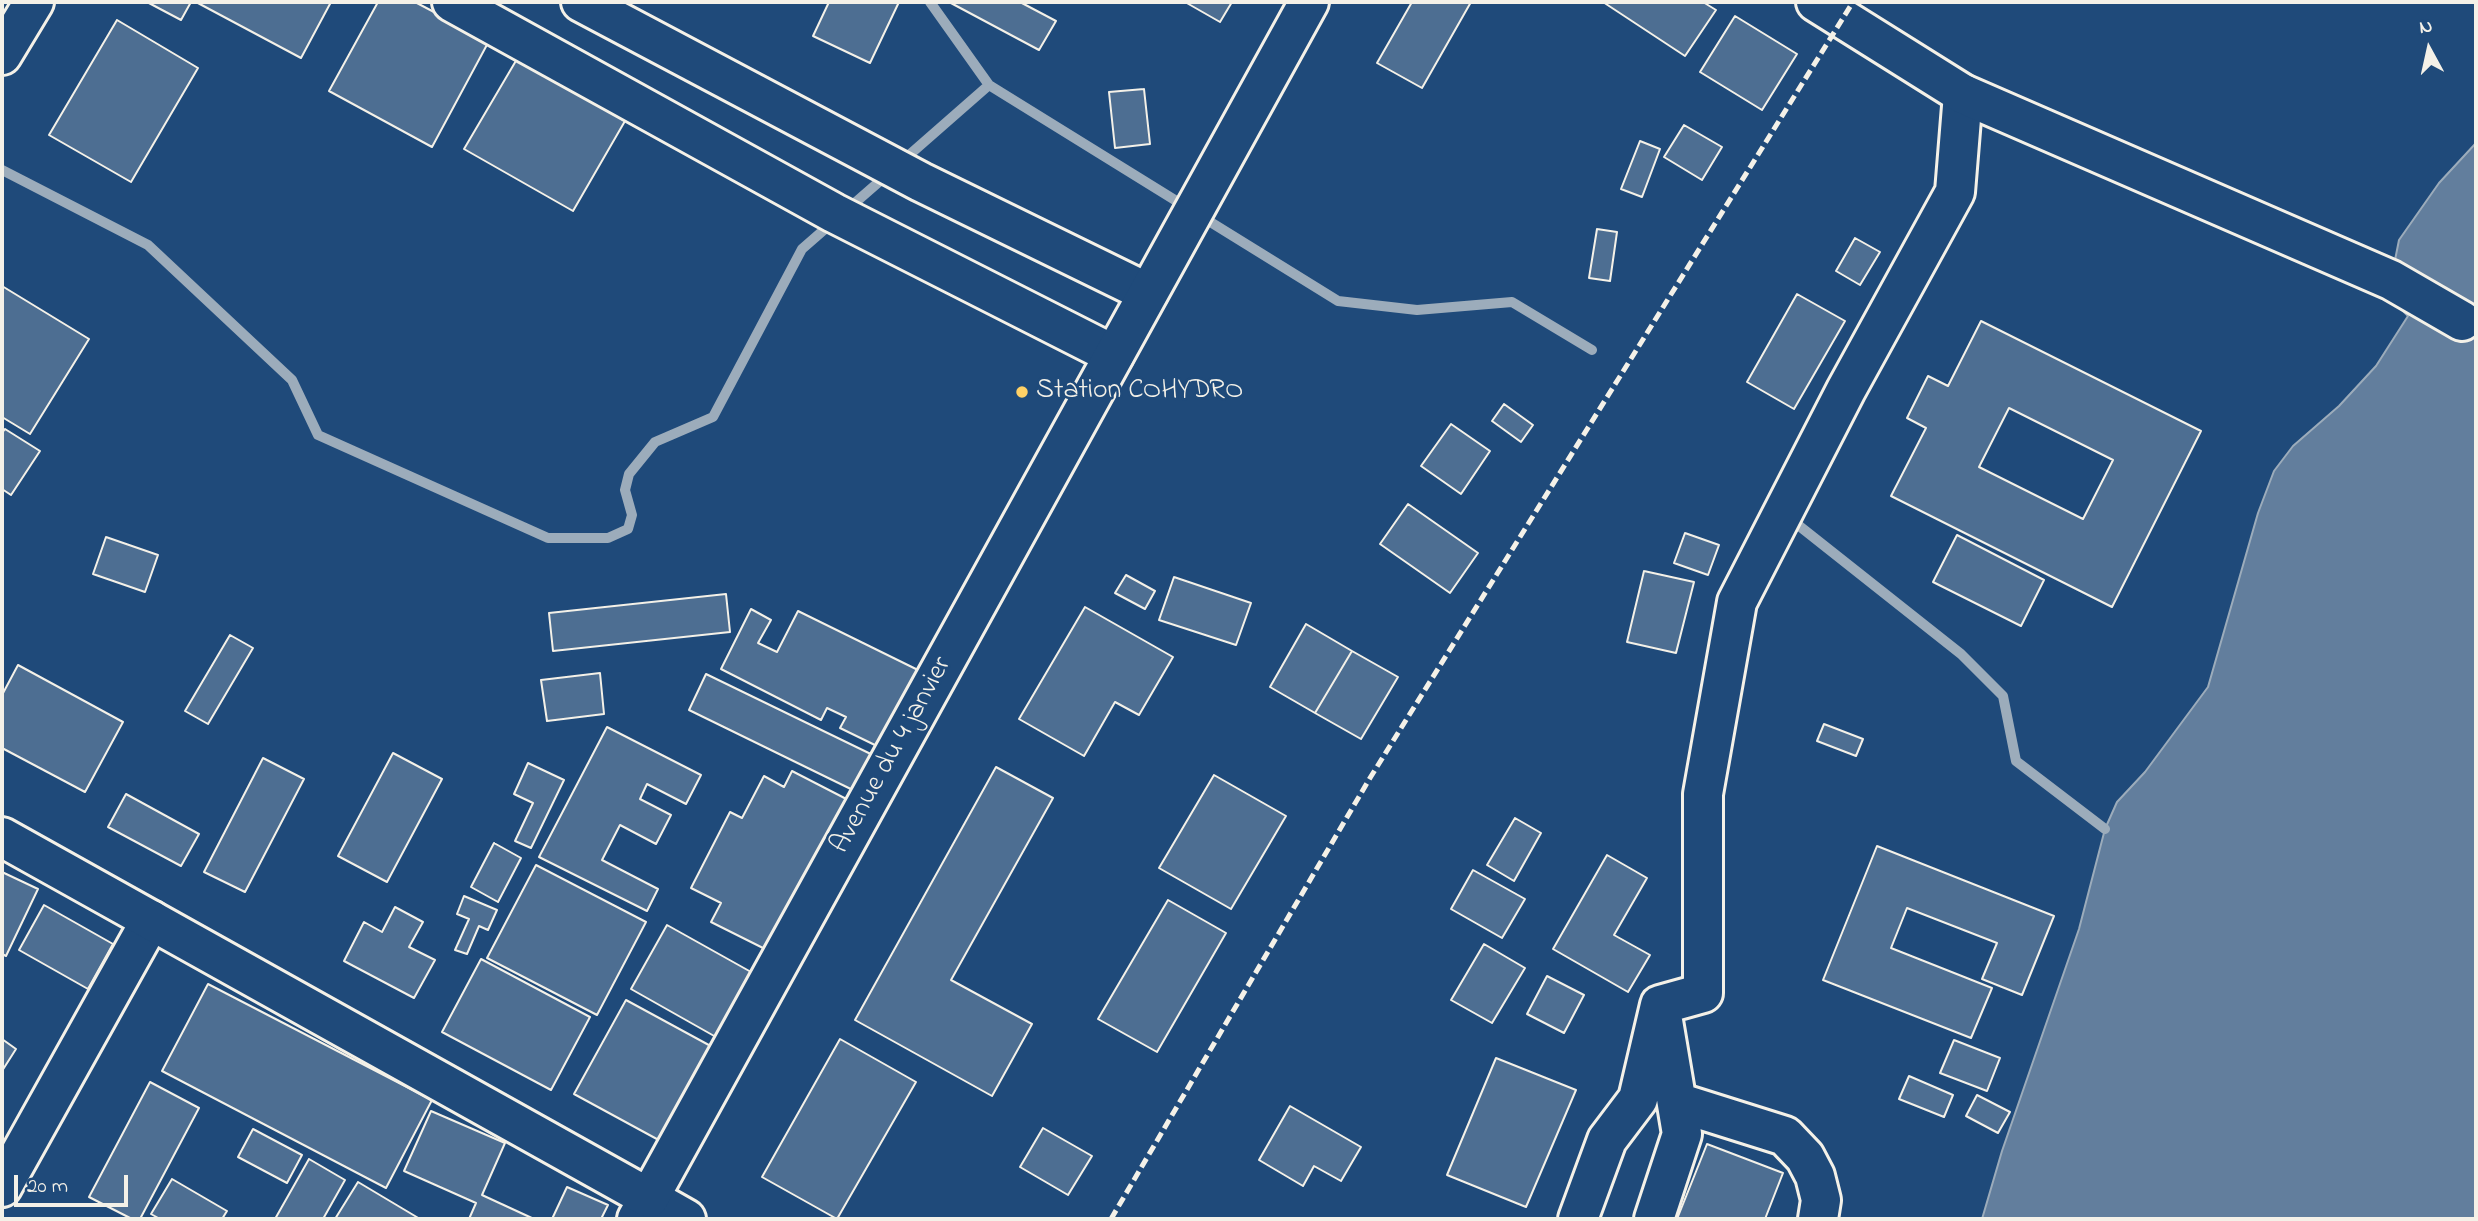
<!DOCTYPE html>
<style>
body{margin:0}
#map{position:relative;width:2478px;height:1221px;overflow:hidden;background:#1f4a7a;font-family:"Indie Flower",sans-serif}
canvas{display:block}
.frame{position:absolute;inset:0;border:4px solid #f4f1e8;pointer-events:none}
.north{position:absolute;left:2394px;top:14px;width:70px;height:70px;-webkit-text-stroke:5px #1f4a7a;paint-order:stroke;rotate:352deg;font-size:19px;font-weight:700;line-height:28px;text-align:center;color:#f4f1e8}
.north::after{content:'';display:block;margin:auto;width:24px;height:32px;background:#f4f1e8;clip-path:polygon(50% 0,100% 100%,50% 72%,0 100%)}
.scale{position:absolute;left:14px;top:1175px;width:114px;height:32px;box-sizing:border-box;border:4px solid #f4f1e8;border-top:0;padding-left:9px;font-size:21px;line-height:24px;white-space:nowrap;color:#f4f1e8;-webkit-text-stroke:5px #1f4a7a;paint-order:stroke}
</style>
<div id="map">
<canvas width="2478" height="1221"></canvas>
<div class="frame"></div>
<div class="north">N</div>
<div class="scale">20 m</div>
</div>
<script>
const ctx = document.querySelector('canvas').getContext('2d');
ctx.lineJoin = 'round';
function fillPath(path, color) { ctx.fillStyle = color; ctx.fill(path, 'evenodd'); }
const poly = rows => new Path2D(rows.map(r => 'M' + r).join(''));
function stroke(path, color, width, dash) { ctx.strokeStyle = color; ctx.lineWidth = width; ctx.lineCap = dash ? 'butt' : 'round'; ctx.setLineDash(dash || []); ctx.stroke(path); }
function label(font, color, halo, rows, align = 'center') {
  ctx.font = font + ' "Indie Flower",sans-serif'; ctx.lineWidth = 5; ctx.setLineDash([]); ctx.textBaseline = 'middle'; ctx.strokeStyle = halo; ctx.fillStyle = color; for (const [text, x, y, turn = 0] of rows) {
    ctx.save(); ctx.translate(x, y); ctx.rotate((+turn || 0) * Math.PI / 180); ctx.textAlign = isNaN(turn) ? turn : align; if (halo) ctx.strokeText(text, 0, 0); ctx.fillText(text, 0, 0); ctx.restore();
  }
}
const water = poly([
 [2476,143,2476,1219,1982,1219,2002,1151,2079,929,2105,829,2117,802,2145,772,2208,687,2258,513,2274,471,2293,446,2339,406,2376,366,2408,316,2399,307,2391,280,2399,240,2439,183,2476,143]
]);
fillPath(water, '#627e9d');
stroke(water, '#9cacbb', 2);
stroke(poly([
 [930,2,989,85,1338,301,1417,310,1512,302,1592,350],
 [900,163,989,85],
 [2,170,148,245,292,380,318,435,548,538,608,538,628,529,632,515,625,490,629,474,655,442,713,417,802,249,888,174],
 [1793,521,1961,654,2003,696,2016,761,2105,829]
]), '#9cacbb', 10);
const building = poly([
 [147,2,191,2,181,20,147,2],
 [196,2,331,2,301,58,196,2],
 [378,2,415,2,489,41,432,147,329,91,378,2],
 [829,2,899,2,870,63,813,36,829,2],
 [949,2,1020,2,1056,21,1039,50,949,2],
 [1185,2,1232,2,1220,22,1185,2],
 [1412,2,1471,2,1422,88,1377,63,1412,2],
 [1603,2,1703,2,1716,10,1685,56,1603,2],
 [1735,16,1797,54,1762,110,1700,72,1735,16],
 [117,20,198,68,131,182,49,135,117,20],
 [517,59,625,121,573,211,464,149,517,59],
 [1144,89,1150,144,1115,148,1109,92,1144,89],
 [1684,125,1722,147,1702,180,1664,157,1684,125],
 [1640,141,1660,149,1642,197,1621,189,1640,141],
 [1597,229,1617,232,1610,281,1589,278,1597,229],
 [1855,238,1880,252,1860,285,1836,271,1855,238],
 [2,286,89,339,30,434,2,417,2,286],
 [1797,294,1845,321,1794,409,1747,382,1797,294],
 [1981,321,2201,431,2112,607,1891,496,1926,428,1907,418,1928,376,1948,386,1981,321],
 [2009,408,2113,460,2083,519,1979,467,2009,408],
 [1504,404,1533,425,1521,442,1492,421,1504,404],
 [1451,424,1490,451,1461,494,1421,466,1451,424],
 [5,429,40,451,11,495,2,489,2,433,5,429],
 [1408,504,1478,553,1450,593,1380,544,1408,504],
 [1685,533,1719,545,1708,575,1674,563,1685,533],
 [1957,535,2044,580,2021,626,1933,582,1957,535],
 [106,537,158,555,145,592,93,574,106,537],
 [1644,571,1694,582,1676,653,1627,642,1644,571],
 [1126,575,1155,591,1145,609,1115,593,1126,575],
 [1174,577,1251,603,1236,645,1159,620,1174,577],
 [726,594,730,632,553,651,549,613,726,594],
 [1085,607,1173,657,1139,715,1115,702,1084,756,1019,719,1085,607],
 [751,609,771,620,758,643,777,652,798,611,920,671,881,748,840,728,846,717,827,708,821,720,721,669,751,609],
 [1306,624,1352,651,1315,713,1270,687,1306,624],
 [230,635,253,648,208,724,185,711,230,635],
 [1352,651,1398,677,1361,739,1315,713,1352,651],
 [18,665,123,722,85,792,2,748,2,695,18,665],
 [600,673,604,714,547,721,541,680,600,673],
 [706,674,879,758,861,794,689,710,706,674],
 [1824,724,1863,739,1856,756,1817,741,1824,724],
 [607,727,701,775,686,804,647,784,640,799,671,815,656,844,620,825,602,860,658,889,647,911,539,857,607,727],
 [393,753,442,779,387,882,338,856,393,753],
 [263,758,304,779,245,892,204,872,263,758],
 [528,763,564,780,531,848,515,841,533,803,514,794,528,763],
 [996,767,1053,798,951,980,1032,1024,992,1096,855,1020,996,767],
 [792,771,858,805,781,957,711,922,721,903,691,888,730,812,742,818,764,776,784,787,792,771],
 [1214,775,1286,816,1231,909,1159,868,1214,775],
 [126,794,199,834,181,866,108,827,126,794],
 [1515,818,1541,833,1514,881,1487,865,1515,818],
 [494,843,521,858,498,902,471,887,494,843],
 [1877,846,2054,916,2022,995,1982,979,1997,943,1907,908,1891,948,1992,988,1971,1038,1823,980,1877,846],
 [1607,855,1647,878,1614,935,1650,955,1628,992,1553,949,1607,855],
 [536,865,646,922,597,1015,487,958,536,865],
 [1473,870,1525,899,1502,938,1451,909,1473,870],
 [2,872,38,889,6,956,2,954,2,872],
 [464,896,497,910,488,930,479,926,467,954,455,950,469,919,457,914,464,896],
 [1168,900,1226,933,1157,1052,1098,1019,1168,900],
 [44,905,113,944,88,989,19,950,44,905],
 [395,907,423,922,409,947,435,960,414,998,344,961,364,922,382,932,395,907],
 [667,925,760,977,723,1041,631,989,667,925],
 [1484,944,1525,968,1492,1023,1451,1000,1484,944],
 [481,959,590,1017,551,1090,442,1032,481,959],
 [1547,976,1584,995,1564,1033,1527,1014,1547,976],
 [208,984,432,1100,386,1188,162,1071,208,984],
 [626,1000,718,1050,666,1144,574,1094,626,1000],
 [2,1039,16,1049,2,1071,2,1039],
 [840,1039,916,1082,837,1219,762,1177,840,1039],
 [1954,1040,2000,1058,1987,1091,1940,1073,1954,1040],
 [1496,1058,1576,1090,1526,1207,1447,1175,1496,1058],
 [1909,1076,1953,1095,1944,1117,1899,1099,1909,1076],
 [150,1082,199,1108,140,1219,132,1219,89,1197,150,1082],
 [1977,1095,2010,1112,1998,1133,1966,1116,1977,1095],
 [1290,1106,1361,1147,1341,1181,1314,1166,1303,1186,1259,1160,1290,1106],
 [431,1111,505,1143,482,1195,534,1219,469,1219,476,1203,404,1171,431,1111],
 [1043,1128,1092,1156,1068,1195,1020,1167,1043,1128],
 [253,1129,302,1155,287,1183,238,1157,253,1129],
 [1707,1144,1783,1173,1765,1219,1677,1219,1707,1144],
 [309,1159,345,1180,323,1219,275,1219,309,1159],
 [172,1179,227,1211,222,1219,160,1219,151,1214,172,1179],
 [358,1182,420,1219,335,1219,358,1182],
 [567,1187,608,1205,601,1219,552,1219,567,1187]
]);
fillPath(building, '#4d6e92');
stroke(building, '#f4f1e8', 2);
const minor = poly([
 [452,2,834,213,1114,355],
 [581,2,921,182,1148,293],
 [2,55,34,2],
 [1677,1102,1785,1136,1805,1157,1815,1176,1821,1200,1818,1219],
 [2,1187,151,920],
 [637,1219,649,1198,686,1219],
 [1578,1219,1607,1140,1638,1099,1660,1005,1703,993,1703,794,1737,602,1846,390,1955,192,1963,94],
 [1654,1219,1682,1134,1663,1021]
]);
const major = poly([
 [1816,2,1963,94,2391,280,2462,321],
 [2,837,649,1198,1309,2]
]);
stroke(minor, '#f4f1e8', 44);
stroke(major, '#f4f1e8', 44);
stroke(minor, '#1f4a7a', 38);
stroke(major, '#1f4a7a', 38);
stroke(poly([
 [1111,1219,1370,778,1853,2]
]), '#f4f1e8', 5, [10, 5]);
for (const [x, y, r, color] of [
 [1022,392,7,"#ffd166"]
]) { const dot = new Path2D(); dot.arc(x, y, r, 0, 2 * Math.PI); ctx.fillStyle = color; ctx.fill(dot); stroke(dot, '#1f4a7a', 2.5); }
label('28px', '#f4f1e8', '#1f4a7a', [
 ["Station COHYDRO",1036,392]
], 'left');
label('28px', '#f4f1e8', '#1f4a7a', [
 ["Avenue du 4 janvier",893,756,-61]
]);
</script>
